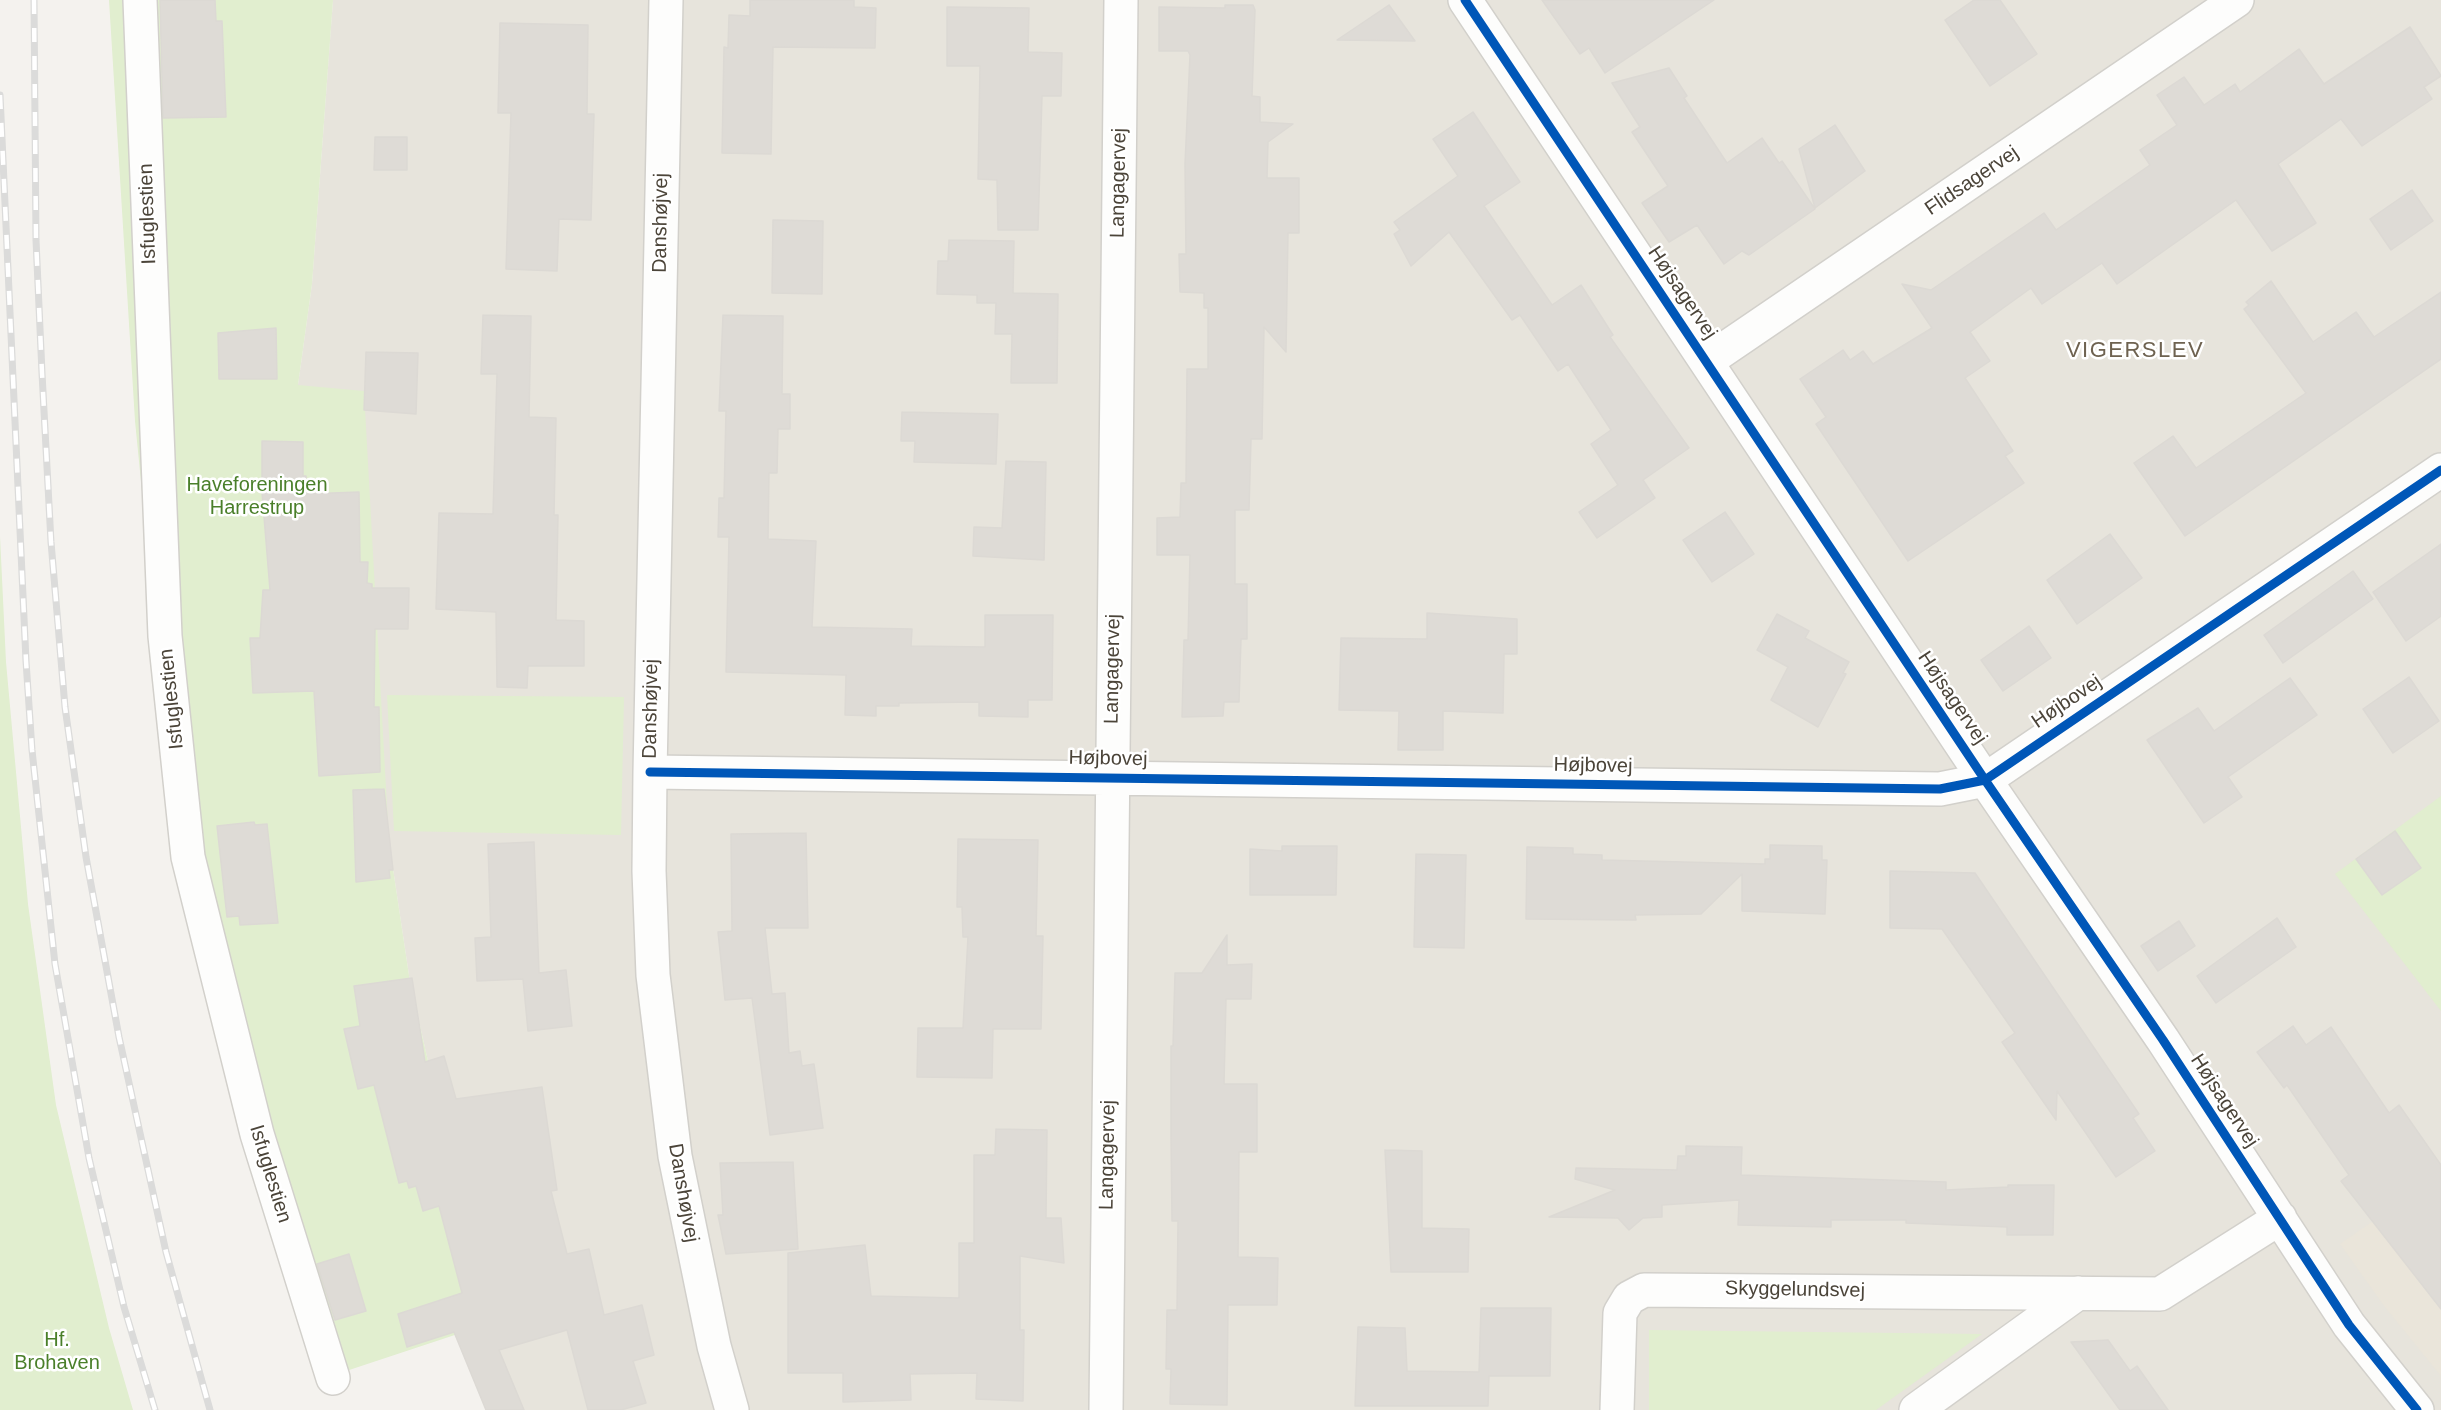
<!DOCTYPE html>
<meta charset="utf-8">
<style>
body{margin:0}
canvas{display:block;background:#f4f2ee}
</style>
<canvas width="2441" height="1410"></canvas>
<script>
const ctx = document.querySelector('canvas').getContext('2d');
ctx.lineJoin = 'round';
function fillPath(path, color) { ctx.fillStyle = color; ctx.fill(path, 'evenodd'); }
const poly = rows => new Path2D(rows.map(r => 'M' + r).join(''));
function stroke(path, color, width, dash) { ctx.strokeStyle = color; ctx.lineWidth = width; ctx.lineCap = dash ? 'butt' : 'round'; ctx.setLineDash(dash || []); ctx.stroke(path); }
function label(font, color, halo, rows, align = 'center') {
  ctx.font = font + ' Arial,sans-serif'; ctx.lineWidth = 5; ctx.setLineDash([]); ctx.textBaseline = 'middle'; ctx.strokeStyle = halo; ctx.fillStyle = color; for (const [text, x, y, turn = 0] of rows) {
    ctx.save(); ctx.translate(x, y); ctx.rotate((+turn || 0) * Math.PI / 180); ctx.textAlign = isNaN(turn) ? turn : align; if (halo) ctx.strokeText(text, 0, 0); ctx.fillText(text, 0, 0); ctx.restore();
  }
}
fillPath(poly([
 [333,0,2441,0,2441,1410,523,1410,488,1324,410,982,389,842,298,385,312,284]
]), '#e7e4dc');
fillPath(poly([
 [2441,1174,2441,1376,2384,1306,2340,1244]
]), '#eae5da');
fillPath(poly([
 [109,0,333,0,312,284,298,385,364,391,389,842,410,982,488,1324,322,1379,158,653,135,421],
 [0,536,6,662,28,904,56,1105,109,1328,133,1410,0,1410],
 [387,695,624,697,621,835,394,831],
 [2441,796,2441,1011,2335,874],
 [1649,1330,1982,1334,1876,1410,1649,1410]
]), '#e1eecf');
const building = poly([
 [160,0,215,0,216,21,222,21,226,117,163,118,160,0],
 [750,0,854,0,854,7,876,8,875,48,773,47,771,154,722,153,724,47,728,48,729,15,750,16,750,0],
 [1542,0,1714,0,1605,73,1589,48,1580,54,1542,0],
 [1974,0,2000,0,2037,54,1990,86,1945,20,1974,0],
 [1225,5,1253,5,1255,10,1252,96,1260,97,1260,122,1293,124,1268,142,1267,178,1299,178,1299,233,1288,233,1286,352,1264,327,1262,439,1251,439,1249,510,1235,510,1235,584,1247,584,1247,639,1241,639,1239,702,1224,702,1223,716,1182,717,1184,640,1188,640,1190,555,1157,555,1157,518,1180,517,1181,483,1186,483,1187,369,1208,369,1208,308,1204,308,1204,293,1180,292,1179,254,1186,254,1185,164,1190,55,1188,51,1159,51,1159,7,1225,8,1225,5],
 [1389,5,1415,41,1337,40,1389,5],
 [947,7,1029,8,1028,52,1062,53,1061,96,1042,96,1038,230,998,230,997,180,978,179,980,66,947,66,947,7],
 [500,23,588,25,587,114,594,114,591,220,559,219,557,271,506,269,511,113,498,113,500,23],
 [2410,27,2441,76,2424,87,2432,99,2362,146,2341,119,2278,164,2316,223,2272,251,2236,200,2117,284,2102,263,2042,304,2031,288,1970,332,1990,361,1965,378,2013,451,2005,456,2024,483,1908,561,1816,424,1826,417,1800,379,1843,350,1850,360,1863,351,1873,364,1932,328,1902,284,1931,290,2044,213,2056,230,2150,165,2140,150,2177,125,2157,95,2184,77,2204,105,2235,84,2240,92,2299,49,2324,84,2410,27],
 [1669,68,1687,96,1684,98,1727,163,1762,138,1779,163,1782,161,1815,209,1749,255,1742,251,1724,264,1697,225,1669,242,1642,203,1668,186,1632,132,1640,127,1612,83,1669,68],
 [1473,112,1520,182,1484,206,1552,305,1581,285,1613,335,1610,337,1689,448,1643,480,1655,498,1597,538,1579,512,1618,485,1591,444,1611,430,1568,364,1558,371,1520,315,1512,320,1449,232,1411,266,1394,234,1400,230,1394,222,1458,176,1433,139,1473,112],
 [1835,125,1865,171,1815,208,1799,149,1835,125],
 [375,137,407,137,407,170,374,170,375,137],
 [2412,190,2433,221,2391,250,2370,219,2412,190],
 [773,220,823,221,822,294,772,293,773,220],
 [949,240,1014,241,1013,293,1058,294,1057,383,1011,383,1012,334,995,334,996,303,977,303,977,295,937,294,938,261,948,261,949,240],
 [2271,281,2313,342,2356,312,2374,337,2441,292,2441,359,2185,536,2134,463,2173,436,2196,468,2306,393,2244,309,2249,305,2246,302,2271,281],
 [483,315,531,316,529,417,556,418,554,515,558,515,556,620,584,621,584,666,528,666,527,688,497,687,496,612,436,609,439,513,493,514,497,374,481,374,483,315],
 [723,315,783,316,782,394,790,394,790,429,778,429,777,473,769,473,768,539,816,541,812,627,912,629,911,646,985,647,985,615,1053,615,1052,700,1028,700,1028,717,979,716,979,702,899,703,899,706,876,706,876,716,845,715,846,675,726,672,729,537,718,537,719,498,724,498,726,411,719,411,723,315],
 [276,328,277,379,219,379,218,333,276,328],
 [366,352,418,353,416,414,364,410,366,352],
 [902,412,998,414,996,464,914,462,915,441,901,441,902,412],
 [262,441,303,442,303,476,306,476,306,494,359,492,360,562,368,562,367,583,372,584,372,588,409,588,408,629,375,629,374,707,379,707,380,772,319,776,314,691,253,693,250,638,260,638,263,590,270,590,262,492,262,441],
 [1006,461,1046,462,1044,560,973,556,974,527,1002,528,1006,461],
 [1725,512,1754,554,1712,582,1683,540,1725,512],
 [2110,534,2142,578,2077,624,2047,580,2110,534],
 [2441,544,2441,616,2406,641,2373,592,2441,544],
 [2353,571,2373,599,2283,663,2264,635,2353,571],
 [1427,613,1517,619,1517,654,1504,654,1503,713,1443,711,1443,750,1398,750,1399,711,1339,710,1341,638,1427,639,1427,613],
 [1777,614,1809,631,1805,638,1849,662,1843,673,1846,674,1818,727,1771,700,1788,667,1757,650,1777,614],
 [2029,626,2051,658,2003,691,1981,660,2029,626],
 [2409,677,2439,721,2393,753,2363,709,2409,677],
 [2290,678,2317,715,2228,777,2242,797,2204,823,2147,740,2198,708,2214,731,2290,678],
 [384,789,393,870,389,870,390,878,356,882,353,790,384,789],
 [254,822,255,825,267,824,278,923,240,925,239,916,227,917,217,826,254,822],
 [2395,831,2421,868,2382,895,2356,859,2395,831],
 [806,833,808,928,765,928,772,994,785,993,789,1053,800,1051,802,1066,814,1064,823,1128,770,1135,752,998,725,1000,718,932,732,931,731,834,806,833],
 [958,839,1038,840,1036,936,1043,936,1041,1029,993,1029,992,1078,917,1077,918,1028,963,1028,968,937,963,937,962,907,957,907,958,839],
 [534,842,539,973,566,970,572,1026,528,1031,523,979,477,981,475,938,491,937,488,844,534,842],
 [1770,845,1822,846,1822,860,1827,860,1825,914,1742,911,1742,874,1701,914,1635,915,1636,920,1526,919,1527,847,1573,848,1573,854,1602,855,1602,860,1765,864,1765,859,1770,859,1770,845],
 [1282,846,1337,846,1336,895,1250,895,1250,849,1282,851,1282,846],
 [1416,854,1466,855,1464,948,1414,947,1416,854],
 [1890,871,1975,873,2139,1114,2133,1118,2155,1151,2116,1177,2057,1091,2056,1120,2002,1042,2015,1033,1942,929,1890,928,1890,871],
 [2277,918,2296,947,2216,1003,2197,976,2277,918],
 [2179,921,2195,946,2158,971,2141,946,2179,921],
 [1227,935,1227,965,1252,964,1251,999,1226,999,1224,1084,1257,1084,1257,1152,1239,1152,1238,1257,1278,1258,1277,1305,1228,1305,1227,1405,1170,1404,1171,1369,1166,1369,1167,1310,1177,1310,1178,1221,1172,1221,1171,1136,1171,1046,1173,1046,1175,973,1202,973,1227,935],
 [412,978,425,1062,444,1056,456,1099,542,1087,557,1190,551,1191,567,1254,589,1249,604,1315,642,1305,654,1355,633,1361,646,1403,621,1410,588,1410,567,1330,499,1350,524,1410,486,1410,454,1332,407,1347,398,1314,462,1293,439,1206,423,1211,416,1186,409,1188,407,1181,399,1183,374,1085,358,1089,344,1029,360,1026,354,986,412,978],
 [2293,1026,2306,1045,2331,1027,2389,1113,2399,1105,2441,1165,2441,1309,2341,1181,2349,1175,2287,1085,2284,1088,2257,1052,2293,1026],
 [996,1129,1047,1130,1046,1218,1061,1218,1064,1263,1020,1256,1020,1330,1024,1330,1023,1401,976,1399,977,1373,910,1374,911,1400,843,1402,843,1373,788,1373,788,1253,865,1245,871,1296,959,1298,959,1243,974,1243,974,1155,995,1155,996,1129],
 [1686,1146,1742,1147,1741,1175,1946,1182,1946,1190,2008,1187,2008,1185,2054,1185,2053,1235,2007,1235,2007,1227,1906,1223,1906,1220,1831,1220,1831,1227,1738,1225,1739,1200,1662,1205,1662,1217,1643,1218,1629,1230,1618,1218,1549,1217,1615,1190,1575,1179,1576,1168,1677,1170,1678,1156,1686,1156,1686,1146],
 [1385,1150,1422,1151,1422,1228,1469,1229,1468,1272,1391,1272,1385,1150],
 [793,1162,798,1249,726,1254,718,1215,723,1215,720,1163,793,1162],
 [349,1254,366,1311,335,1320,317,1264,349,1254],
 [1481,1308,1551,1308,1550,1376,1489,1376,1488,1406,1355,1406,1358,1327,1405,1328,1407,1371,1479,1372,1481,1308],
 [2108,1340,2130,1371,2137,1366,2168,1410,2120,1410,2071,1342,2108,1340]
]);
fillPath(building, '#dedbd6');
stroke(building, '#dcd9d4', 1.5);
const minor = poly([
 [140,0,165,636,188,857,257,1134,333,1378],
 [666,0,650,772,649,871,653,975,675,1156,714,1346,732,1410],
 [1465,0,1985,780,2163,1040,2349,1325,2417,1410],
 [1707,361,2237,0],
 [650,772,1940,789,1985,780,2441,470],
 [1106,1410,1121,0],
 [1617,1410,1620,1313,1629,1298,1644,1290,2160,1294,2280,1218],
 [1916,1410,2078,1293]
]);
stroke(minor, '#d2d0cb', 36);
stroke(minor, '#fdfdfc', 33);
const rail = poly([
 [34,0,36,240,42,373,51,542,65,707,86,857,119,1037,166,1252,210,1410],
 [0,95,26,661,32,750,55,964,89,1158,124,1307,155,1410]
]);
stroke(rail, '#dbdbda', 7);
stroke(rail, '#fff', 4.5, [14]);
stroke(poly([
 [1465,0,1985,780,2163,1040,2349,1325,2417,1410],
 [650,772,1940,789,1985,780,2441,470]
]), '#0057b8', 9);
label('20px', '#4b4439', '#fff', [
 ["Flidsagervej",1972,181,-34],
 ["Langagervej",1119,183,-89],
 ["Isfuglestien",148,214,-92],
 ["Danshøjvej",661,223,-89],
 ["Højsagervej",1682,293,56],
 ["Langagervej",1113,669,-89],
 ["Højsagervej",1952,698,56],
 ["Isfuglestien",172,699,-96],
 ["Højbovej",2067,702,-34],
 ["Danshøjvej",651,709,-89],
 ["Højbovej",1108,759,1],
 ["Højbovej",1593,766,1],
 ["Højsagervej",2224,1101,57],
 ["Langagervej",1108,1155,-89],
 ["Isfuglestien",270,1174,73],
 ["Danshøjvej",683,1193,80],
 ["Skyggelundsvej",1795,1290,1]
]);
label('20px', '#4a7f2a', '#fff', [
 ["Haveforeningen",257,485],
 ["Harrestrup",257,508],
 ["Hf.",57,1340],
 ["Brohaven",57,1363]
]);
ctx.letterSpacing = '1.5px';
label('22px', '#6e6250', '#fff', [
 ["VIGERSLEV",2135,351]
]);
ctx.letterSpacing = '0px';
</script>
